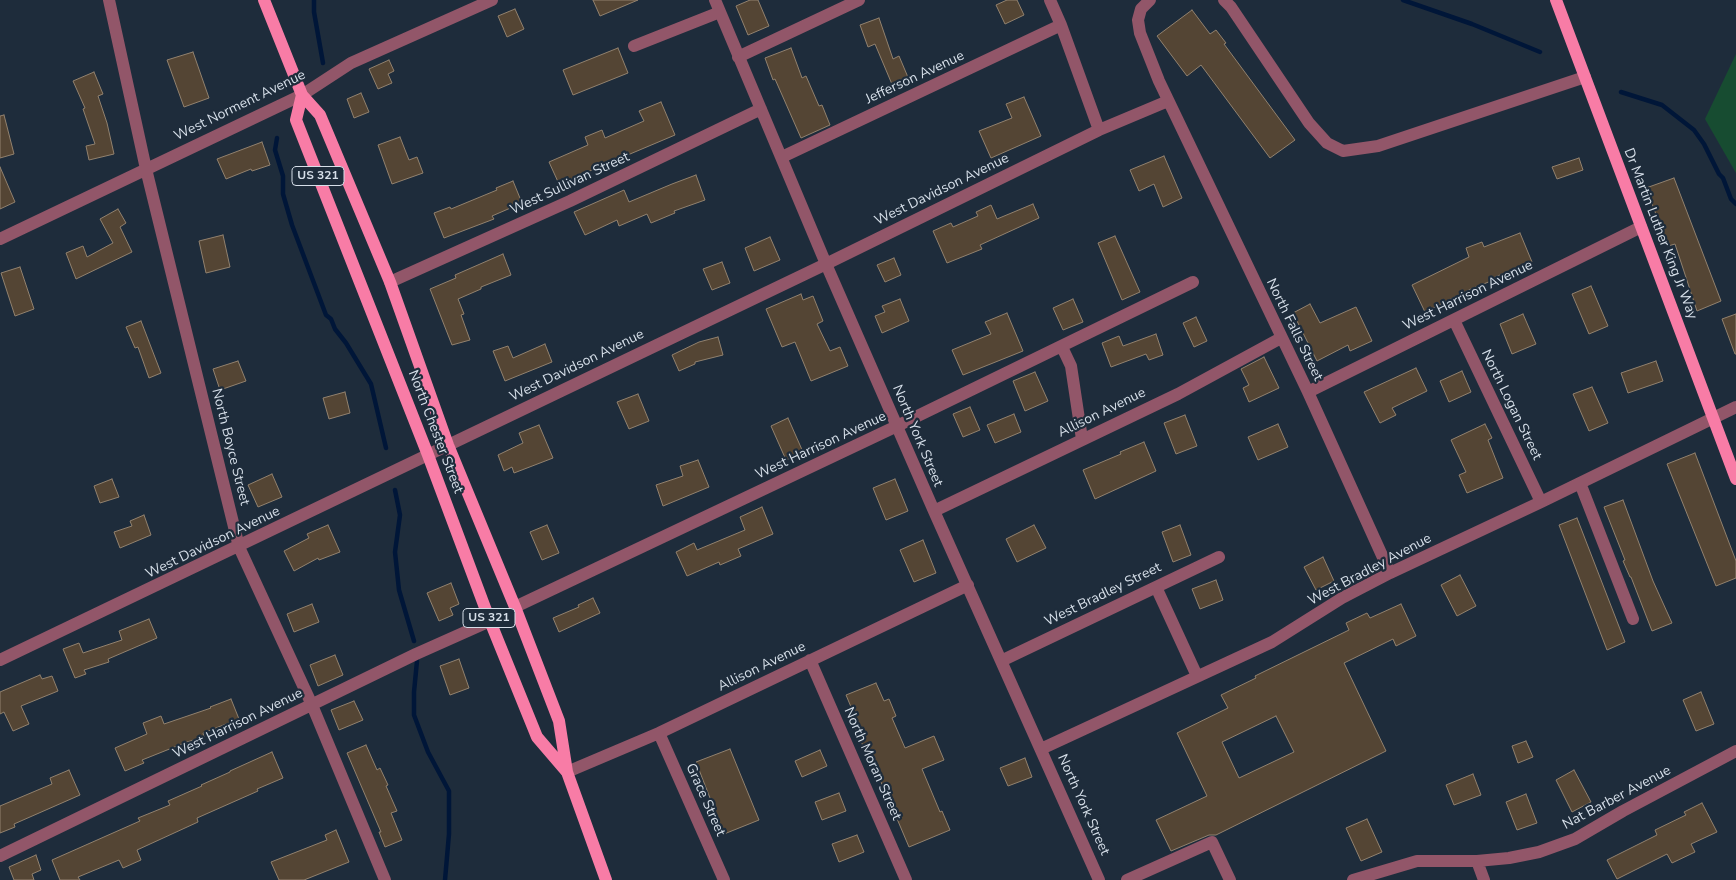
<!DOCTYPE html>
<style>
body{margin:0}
canvas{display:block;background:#1e2c3b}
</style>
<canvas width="1736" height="880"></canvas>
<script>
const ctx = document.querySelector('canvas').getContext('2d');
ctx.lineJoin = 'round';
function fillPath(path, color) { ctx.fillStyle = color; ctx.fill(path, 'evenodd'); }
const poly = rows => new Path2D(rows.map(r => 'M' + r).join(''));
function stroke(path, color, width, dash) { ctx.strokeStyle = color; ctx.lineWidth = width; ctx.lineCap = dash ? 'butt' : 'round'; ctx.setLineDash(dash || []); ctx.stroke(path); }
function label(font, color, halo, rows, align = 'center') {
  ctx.font = font + ' "Nunito Sans",sans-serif'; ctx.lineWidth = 4.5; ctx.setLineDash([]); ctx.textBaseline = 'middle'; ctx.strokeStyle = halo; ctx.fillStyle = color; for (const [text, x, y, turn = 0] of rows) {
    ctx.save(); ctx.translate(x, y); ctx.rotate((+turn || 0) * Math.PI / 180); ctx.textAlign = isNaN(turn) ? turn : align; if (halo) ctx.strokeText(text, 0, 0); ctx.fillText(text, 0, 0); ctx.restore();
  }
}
fillPath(poly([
 [1736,54,1736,173,1705,119]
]), '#174c31');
stroke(poly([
 [314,0,314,12,323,63],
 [1403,0,1472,24,1540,52],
 [1621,92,1662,105,1694,130,1704,144,1719,174,1723,178,1731,199,1736,204],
 [277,138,275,150,283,176,283,194,292,225,326,315,331,319,335,329,346,343,371,384,386,448],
 [395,490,400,515,395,552,399,590,414,641],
 [417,661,414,692,414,715,428,752,449,791,449,834,445,880]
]), '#001638', 4.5);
const building = poly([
 [593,0,638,0,600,16,593,0],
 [750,0,758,0,769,26,748,35,736,6,750,0],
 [1007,0,1017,0,1024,15,1005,24,996,5,1007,0],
 [515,9,524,29,507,37,498,16,515,9],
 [1192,10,1210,34,1216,30,1226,43,1224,44,1295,140,1270,158,1201,65,1187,76,1157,36,1192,10],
 [879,18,893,59,899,56,910,82,894,89,875,44,868,47,860,25,879,18],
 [618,48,628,73,573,95,563,70,618,48],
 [791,48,802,78,806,76,819,106,822,105,830,125,801,138,775,79,773,80,765,58,791,48],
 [193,52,209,98,184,107,167,60,193,52],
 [389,60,394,71,388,74,392,83,378,89,369,69,389,60],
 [94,72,103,94,98,96,107,123,114,154,89,160,86,146,95,144,83,109,85,108,73,81,94,72],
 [361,93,369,112,354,118,347,99,361,93],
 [1024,97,1041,136,991,158,979,131,1012,118,1006,104,1024,97],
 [661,102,675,135,559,184,549,162,588,145,585,137,602,130,605,138,644,121,639,111,661,102],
 [4,115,14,154,0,158,0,116,4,115],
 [400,137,409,160,417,157,423,173,392,184,378,145,400,137],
 [262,142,270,165,252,171,251,169,226,179,217,159,262,142],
 [1164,156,1182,198,1163,207,1154,184,1139,191,1130,170,1164,156],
 [1579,158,1583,170,1557,179,1552,167,1579,158],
 [0,167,15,202,0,209,0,167],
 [696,175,705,200,674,211,675,213,651,223,647,214,619,226,617,220,585,235,574,212,624,190,629,202,672,184,696,175],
 [1674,178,1721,301,1697,311,1675,244,1668,246,1646,188,1674,178],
 [513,181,522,203,492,216,494,219,444,238,434,213,450,207,451,209,497,190,496,188,513,181],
 [1033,204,1039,218,980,245,982,249,947,263,933,231,951,223,953,227,978,216,976,212,991,205,997,219,1033,204],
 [118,209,126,223,120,227,132,252,76,279,66,253,83,246,87,257,113,243,100,219,118,209],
 [1520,233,1532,262,1495,277,1496,279,1471,289,1425,312,1412,285,1469,257,1466,248,1482,242,1484,247,1520,233],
 [223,235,230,267,206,273,199,241,223,235],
 [1115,236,1140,292,1122,300,1098,243,1115,236],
 [770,237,780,260,754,271,745,248,770,237],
 [503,254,511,275,481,287,481,289,458,299,464,314,461,315,470,340,452,345,430,289,456,278,455,275,503,254],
 [894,258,901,275,885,282,877,265,894,258],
 [722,262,730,283,712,290,703,269,722,262],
 [20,267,34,309,15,316,1,273,20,267],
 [1591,286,1608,326,1589,334,1572,294,1591,286],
 [801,294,803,300,813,296,823,321,817,324,830,351,840,347,848,366,811,381,795,342,782,347,766,309,801,294],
 [900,299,909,321,882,333,875,316,885,312,882,306,900,299],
 [1073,299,1083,322,1063,330,1053,308,1073,299],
 [1310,304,1320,323,1356,307,1372,341,1350,351,1348,345,1317,361,1293,313,1310,304],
 [1007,313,1023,351,963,375,952,350,991,334,985,322,1007,313],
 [1523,314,1536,344,1512,354,1500,324,1523,314],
 [1736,314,1736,354,1735,354,1722,319,1736,314],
 [1196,317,1207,341,1194,347,1183,323,1196,317],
 [141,321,161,373,149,378,138,347,135,348,126,327,141,321],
 [1156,334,1163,355,1149,360,1146,354,1111,367,1102,343,1119,336,1123,346,1156,334],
 [718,337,723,355,695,362,695,364,679,371,672,355,699,342,718,337],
 [545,344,552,362,505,381,493,351,508,346,513,358,545,344],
 [1264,357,1279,388,1249,402,1243,388,1249,385,1241,369,1264,357],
 [238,361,246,381,220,390,213,369,238,361],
 [1656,361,1663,381,1628,393,1621,373,1656,361],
 [1416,368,1427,391,1392,408,1396,415,1380,423,1364,392,1416,368],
 [1462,371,1471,392,1449,402,1440,381,1462,371],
 [1035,372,1048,401,1025,411,1013,381,1035,372],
 [1592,387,1608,423,1589,431,1573,394,1592,387],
 [345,392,350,413,329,419,323,398,345,392],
 [638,394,649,421,629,429,617,402,638,394],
 [970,407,980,430,963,437,953,414,970,407],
 [1014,414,1021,432,995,443,987,425,1014,414],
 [1185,415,1197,446,1176,454,1164,423,1185,415],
 [788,418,803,452,786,460,771,426,788,418],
 [1278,424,1288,447,1258,460,1248,437,1278,424],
 [1485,424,1492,438,1488,440,1503,478,1467,493,1459,475,1466,472,1451,440,1485,424],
 [539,425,553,458,514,473,512,467,504,471,498,455,523,443,519,433,539,425],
 [1144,442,1156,471,1095,499,1083,470,1121,454,1120,452,1144,442],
 [1695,453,1736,561,1736,578,1716,586,1667,464,1695,453],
 [698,460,709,487,663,506,656,485,683,476,680,466,698,460],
 [272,474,282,497,258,507,248,485,272,474],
 [112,479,119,497,100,503,94,486,112,479],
 [895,479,908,511,886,520,873,488,895,479],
 [1623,500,1653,581,1672,623,1652,631,1631,577,1630,577,1623,561,1625,560,1604,507,1623,500],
 [762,507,773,534,738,549,741,556,720,565,719,562,687,576,676,552,694,543,697,550,745,530,740,517,762,507],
 [144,515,151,535,120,548,114,532,132,526,130,521,144,515],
 [1577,518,1625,642,1607,650,1559,525,1577,518],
 [328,525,340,552,319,560,318,558,294,571,284,551,309,538,307,534,328,525],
 [547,525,559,553,542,560,530,532,547,525],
 [1034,525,1046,548,1017,562,1006,539,1034,525],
 [1180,525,1191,555,1173,562,1162,532,1180,525],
 [923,540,936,573,914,582,900,550,923,540],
 [1323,557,1334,581,1316,590,1304,567,1323,557],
 [1460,575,1476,606,1457,616,1441,585,1460,575],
 [1216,580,1223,600,1200,609,1192,589,1216,580],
 [451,583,459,604,450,608,453,615,439,621,427,593,451,583],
 [593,598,600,613,559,632,553,618,579,607,578,605,593,598],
 [312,604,319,622,294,632,287,614,312,604],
 [1401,604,1416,636,1396,646,1393,639,1344,663,1386,751,1216,835,1209,835,1171,851,1156,820,1207,796,1177,733,1228,708,1221,695,1256,678,1255,676,1349,630,1346,623,1367,613,1370,618,1401,604],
 [1276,716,1294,752,1239,778,1222,742,1276,716],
 [149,619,157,638,108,659,109,662,84,670,86,674,75,678,63,649,79,643,83,653,122,640,119,631,149,619],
 [335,655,343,675,318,686,310,665,335,655],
 [459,659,469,688,450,695,440,666,459,659],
 [40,675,42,679,52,676,58,691,21,706,29,724,13,731,4,712,0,714,0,692,40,675],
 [876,683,884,701,889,699,896,716,892,718,905,748,934,736,944,760,922,769,940,812,942,811,950,830,909,847,895,814,893,815,885,798,887,797,871,757,868,758,850,715,854,714,846,695,876,683],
 [1701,692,1714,724,1696,731,1683,700,1701,692],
 [231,699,239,719,203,733,204,737,187,742,142,760,144,763,125,771,115,748,147,734,143,723,161,716,164,724,211,708,210,707,231,699],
 [354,701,363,720,339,730,331,710,354,701],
 [1526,741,1533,757,1518,763,1512,746,1526,741],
 [366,745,377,770,380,768,388,785,386,786,397,811,391,813,402,840,385,847,379,832,381,832,347,753,366,745],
 [730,749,759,820,724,834,696,762,730,749],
 [820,750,827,766,802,777,795,761,820,750],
 [272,752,283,778,257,789,258,791,197,818,198,822,137,850,141,860,123,868,119,860,78,877,80,880,60,880,52,860,140,821,138,818,170,805,168,801,202,786,201,785,230,772,230,771,272,752],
 [1025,758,1032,777,1008,786,1000,768,1025,758],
 [69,770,80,795,14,824,15,827,0,833,0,806,52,784,50,778,69,770],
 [1574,770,1591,802,1572,812,1556,780,1574,770],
 [1473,774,1481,795,1454,805,1446,785,1473,774],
 [839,793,846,811,822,820,815,802,839,793],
 [1526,794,1537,823,1517,830,1506,802,1526,794],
 [1702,803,1717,832,1691,844,1695,852,1672,863,1667,854,1617,879,1607,860,1657,835,1655,830,1686,815,1684,812,1702,803],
 [1367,819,1382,852,1361,861,1346,828,1367,819],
 [336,830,349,862,304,880,279,880,271,862,327,840,325,835,336,830],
 [857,835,864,852,839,862,832,844,857,835],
 [36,855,41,870,32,874,34,880,14,880,9,867,36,855]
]);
fillPath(building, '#544534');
stroke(building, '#91816e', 1);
stroke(poly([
 [109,0,146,169,239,547,312,705,385,880],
 [715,0,826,264,934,511,1099,880],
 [1050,0,1061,25,1099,130],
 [1150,0,1141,9,1138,20,1140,33,1159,81,1308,392,1390,573],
 [1224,0,1231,7,1309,123,1327,143,1343,151,1378,146,1585,77],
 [634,46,720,12],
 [738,57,859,0],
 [782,157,1061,25],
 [0,239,302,95,351,63,492,0],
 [390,282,570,201,761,109],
 [1454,320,1541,502],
 [1062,347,1071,366,1082,439],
 [1308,392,1641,227],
 [1580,483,1633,619],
 [934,511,1178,394,1281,338],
 [1156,587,1197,676],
 [515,607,897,426,1193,282],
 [0,660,826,264,1099,130,1168,101],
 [810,660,906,880],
 [1001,661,1219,557],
 [659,733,724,880],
 [1041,749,1272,642,1342,598,1390,573,1541,502,1736,407],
 [567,772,659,733,968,585],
 [0,856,416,654,490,621],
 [1477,861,1484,880],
 [1127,880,1212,842,1230,880],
 [1353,880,1417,861,1477,861,1509,858,1539,852,1575,839,1623,811,1736,751]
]), '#925669', 12);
stroke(poly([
 [264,0,302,95,320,115,390,282,448,445,515,607,559,721,567,772,606,880],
 [1556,0,1736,479],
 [302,95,296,120,428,455,490,621,537,737,567,772]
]), '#f87ca6', 12);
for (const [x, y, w] of [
 [318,176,52],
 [489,618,52]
]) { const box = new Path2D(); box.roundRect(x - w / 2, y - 9.5, w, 19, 4); ctx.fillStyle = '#1e2c3b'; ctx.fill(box); stroke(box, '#d6dfe9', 1); }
label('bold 12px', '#d6dfe9', null, [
 ["US 321",318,176],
 ["US 321",489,618]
]);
label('14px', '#d6dfe9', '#1e2c3b', [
 ["Jefferson Avenue",915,78,-25],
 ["West Norment Avenue",240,106,-26],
 ["West Sullivan Street",570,184,-25],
 ["West Davidson Avenue",942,190,-26],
 ["Dr Martin Luther King Jr Way",1660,234,69],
 ["West Harrison Avenue",1468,296,-26],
 ["North Falls Street",1294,330,64],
 ["West Davidson Avenue",577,366,-26],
 ["North Logan Street",1511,405,64],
 ["Allison Avenue",1102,413,-26],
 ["North Chester Street",435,432,69],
 ["North York Street",917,436,67],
 ["West Harrison Avenue",821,446,-25],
 ["North Boyce Street",230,447,76],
 ["West Davidson Avenue",213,543,-26],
 ["West Bradley Avenue",1370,570,-28],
 ["West Bradley Street",1103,595,-26],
 ["Allison Avenue",762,667,-26],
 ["West Harrison Avenue",238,724,-26],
 ["North Moran Street",872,764,66],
 ["Nat Barber Avenue",1617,798,-28],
 ["Grace Street",705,800,66],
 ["North York Street",1083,805,66]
]);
</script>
